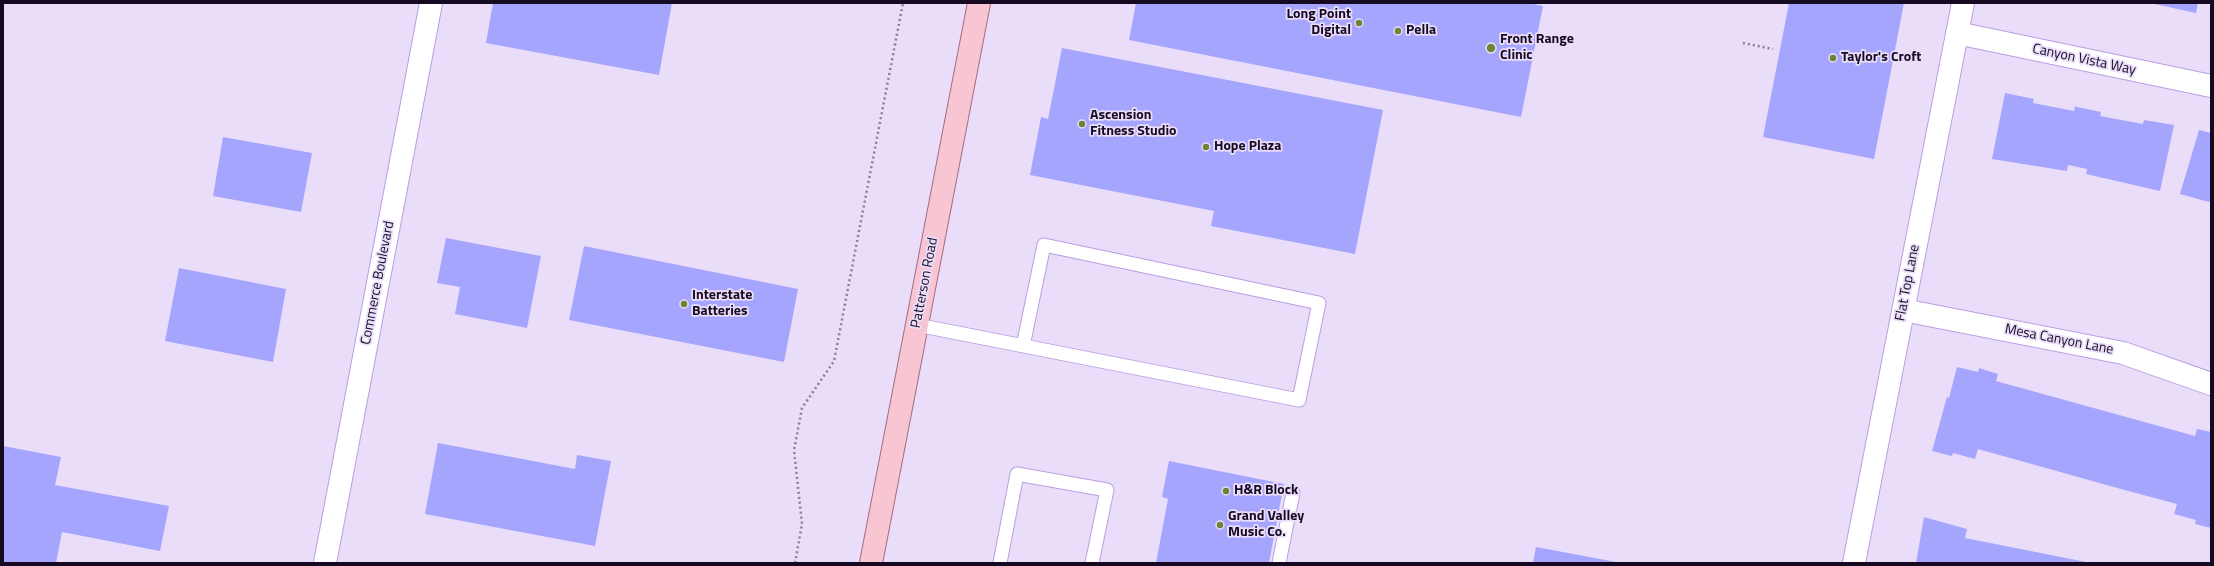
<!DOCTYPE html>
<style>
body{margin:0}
#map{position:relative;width:2214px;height:566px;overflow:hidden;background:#e9ddfa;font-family:"Titillium Web",sans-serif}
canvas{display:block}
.frame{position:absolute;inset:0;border:4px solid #160a23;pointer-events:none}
</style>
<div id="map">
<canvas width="2214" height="566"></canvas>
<div class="frame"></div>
</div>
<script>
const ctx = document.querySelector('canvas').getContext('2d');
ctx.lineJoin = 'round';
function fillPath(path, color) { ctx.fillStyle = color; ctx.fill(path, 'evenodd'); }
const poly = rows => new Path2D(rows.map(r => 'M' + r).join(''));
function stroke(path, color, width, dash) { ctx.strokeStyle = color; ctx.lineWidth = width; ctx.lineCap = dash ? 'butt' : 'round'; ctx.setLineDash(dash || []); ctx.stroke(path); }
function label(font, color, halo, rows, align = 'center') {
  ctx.font = font + ' "Titillium Web",sans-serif'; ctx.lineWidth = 3.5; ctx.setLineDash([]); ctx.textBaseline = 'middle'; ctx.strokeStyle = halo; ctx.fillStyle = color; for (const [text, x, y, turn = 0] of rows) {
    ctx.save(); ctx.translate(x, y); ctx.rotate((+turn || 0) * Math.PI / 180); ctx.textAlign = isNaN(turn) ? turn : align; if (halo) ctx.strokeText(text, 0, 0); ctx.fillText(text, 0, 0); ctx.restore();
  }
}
fillPath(poly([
 [493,3,672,3,659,75,486,43],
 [1136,3,1529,3,1543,6,1521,117,1129,40],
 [1789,3,1904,3,1874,159,1763,137],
 [2150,3,2198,3,2196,13],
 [1062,48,1383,110,1355,254,1211,226,1214,211,1030,175,1041,117,1048,119],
 [2005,93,2034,99,2033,103,2074,111,2075,106,2077,107,2101,112,2100,116,2143,124,2144,120,2174,125,2160,191,2086,174,2087,169,2068,165,2067,171,1992,159],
 [2199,130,2211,133,2211,200,2209,202,2180,194],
 [223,137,312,153,301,212,213,196],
 [446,238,541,256,527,328,455,314,460,287,437,283],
 [584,246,798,289,784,362,569,320],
 [179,268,286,289,273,362,165,341],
 [1957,367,1978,372,1979,368,1998,374,1996,381,2195,436,2197,429,2211,432,2211,528,2195,524,2196,520,2174,514,2177,504,2121,489,1978,449,1975,459,1953,453,1952,456,1932,451,1947,397,1949,398],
 [438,443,575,469,577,455,611,461,595,546,425,514],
 [3,446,61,457,55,485,169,506,160,551,62,532,56,563,3,563],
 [1169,461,1284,484,1269,563,1156,563,1168,499,1162,497],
 [1924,517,1967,529,1965,538,2091,563,1916,563],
 [1536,547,1616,562,1616,563,1533,563]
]), '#a6a5fe');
const service = poly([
 [917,325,1299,400,1319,303,1044,245,1023,346],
 [1000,563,1017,474,1107,490,1092,563],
 [1279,563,1293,493]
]);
const minor = poly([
 [1957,33,2211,86],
 [1903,310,2123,353,2211,384],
 [325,563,431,3],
 [1854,563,1963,3]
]);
const primary = poly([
 [871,563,979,3]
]);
stroke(service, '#bb9ee3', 15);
stroke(minor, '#bb9ee3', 24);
stroke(primary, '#a66b81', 24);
stroke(poly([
 [1743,43,1773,49],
 [795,563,802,524,794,450,802,408,834,361,903,3]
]), '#897d99', 2.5, [2, 3]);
stroke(service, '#fff', 13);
stroke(minor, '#fff', 22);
stroke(primary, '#f8c5d2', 22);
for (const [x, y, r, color] of [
 [1359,23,4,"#6d8436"],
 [1398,31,4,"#6d8436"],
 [1491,48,5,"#6d8436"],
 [1833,58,4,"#6d8436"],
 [1082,124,4,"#6d8436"],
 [1206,147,4,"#6d8436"],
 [684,304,4,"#6d8436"],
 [1226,491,4,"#6d8436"],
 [1220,525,4,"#6d8436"]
]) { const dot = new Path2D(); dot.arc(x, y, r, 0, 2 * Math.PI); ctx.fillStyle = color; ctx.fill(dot); stroke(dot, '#e9ddfa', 1.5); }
label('bold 14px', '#160a23', '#e9ddfa', [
 ["Long Point",1351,15,"right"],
 ["Digital",1351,31,"right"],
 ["Pella",1406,31],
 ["Front Range",1500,40],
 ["Clinic",1500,56],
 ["Taylor's Croft",1841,58],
 ["Ascension",1090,116],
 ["Fitness Studio",1090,132],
 ["Hope Plaza",1214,147],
 ["Interstate",692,296],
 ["Batteries",692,312],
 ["H&R Block",1234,491],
 ["Grand Valley",1228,517],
 ["Music Co.",1228,533]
], 'left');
label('14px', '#160a23', '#e9ddfa', [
 ["Canyon Vista Way",2084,60,12],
 ["Commerce Boulevard",378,283,-79],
 ["Patterson Road",925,283,-79],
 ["Flat Top Lane",1908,283,-79],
 ["Mesa Canyon Lane",2059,340,11]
]);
</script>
